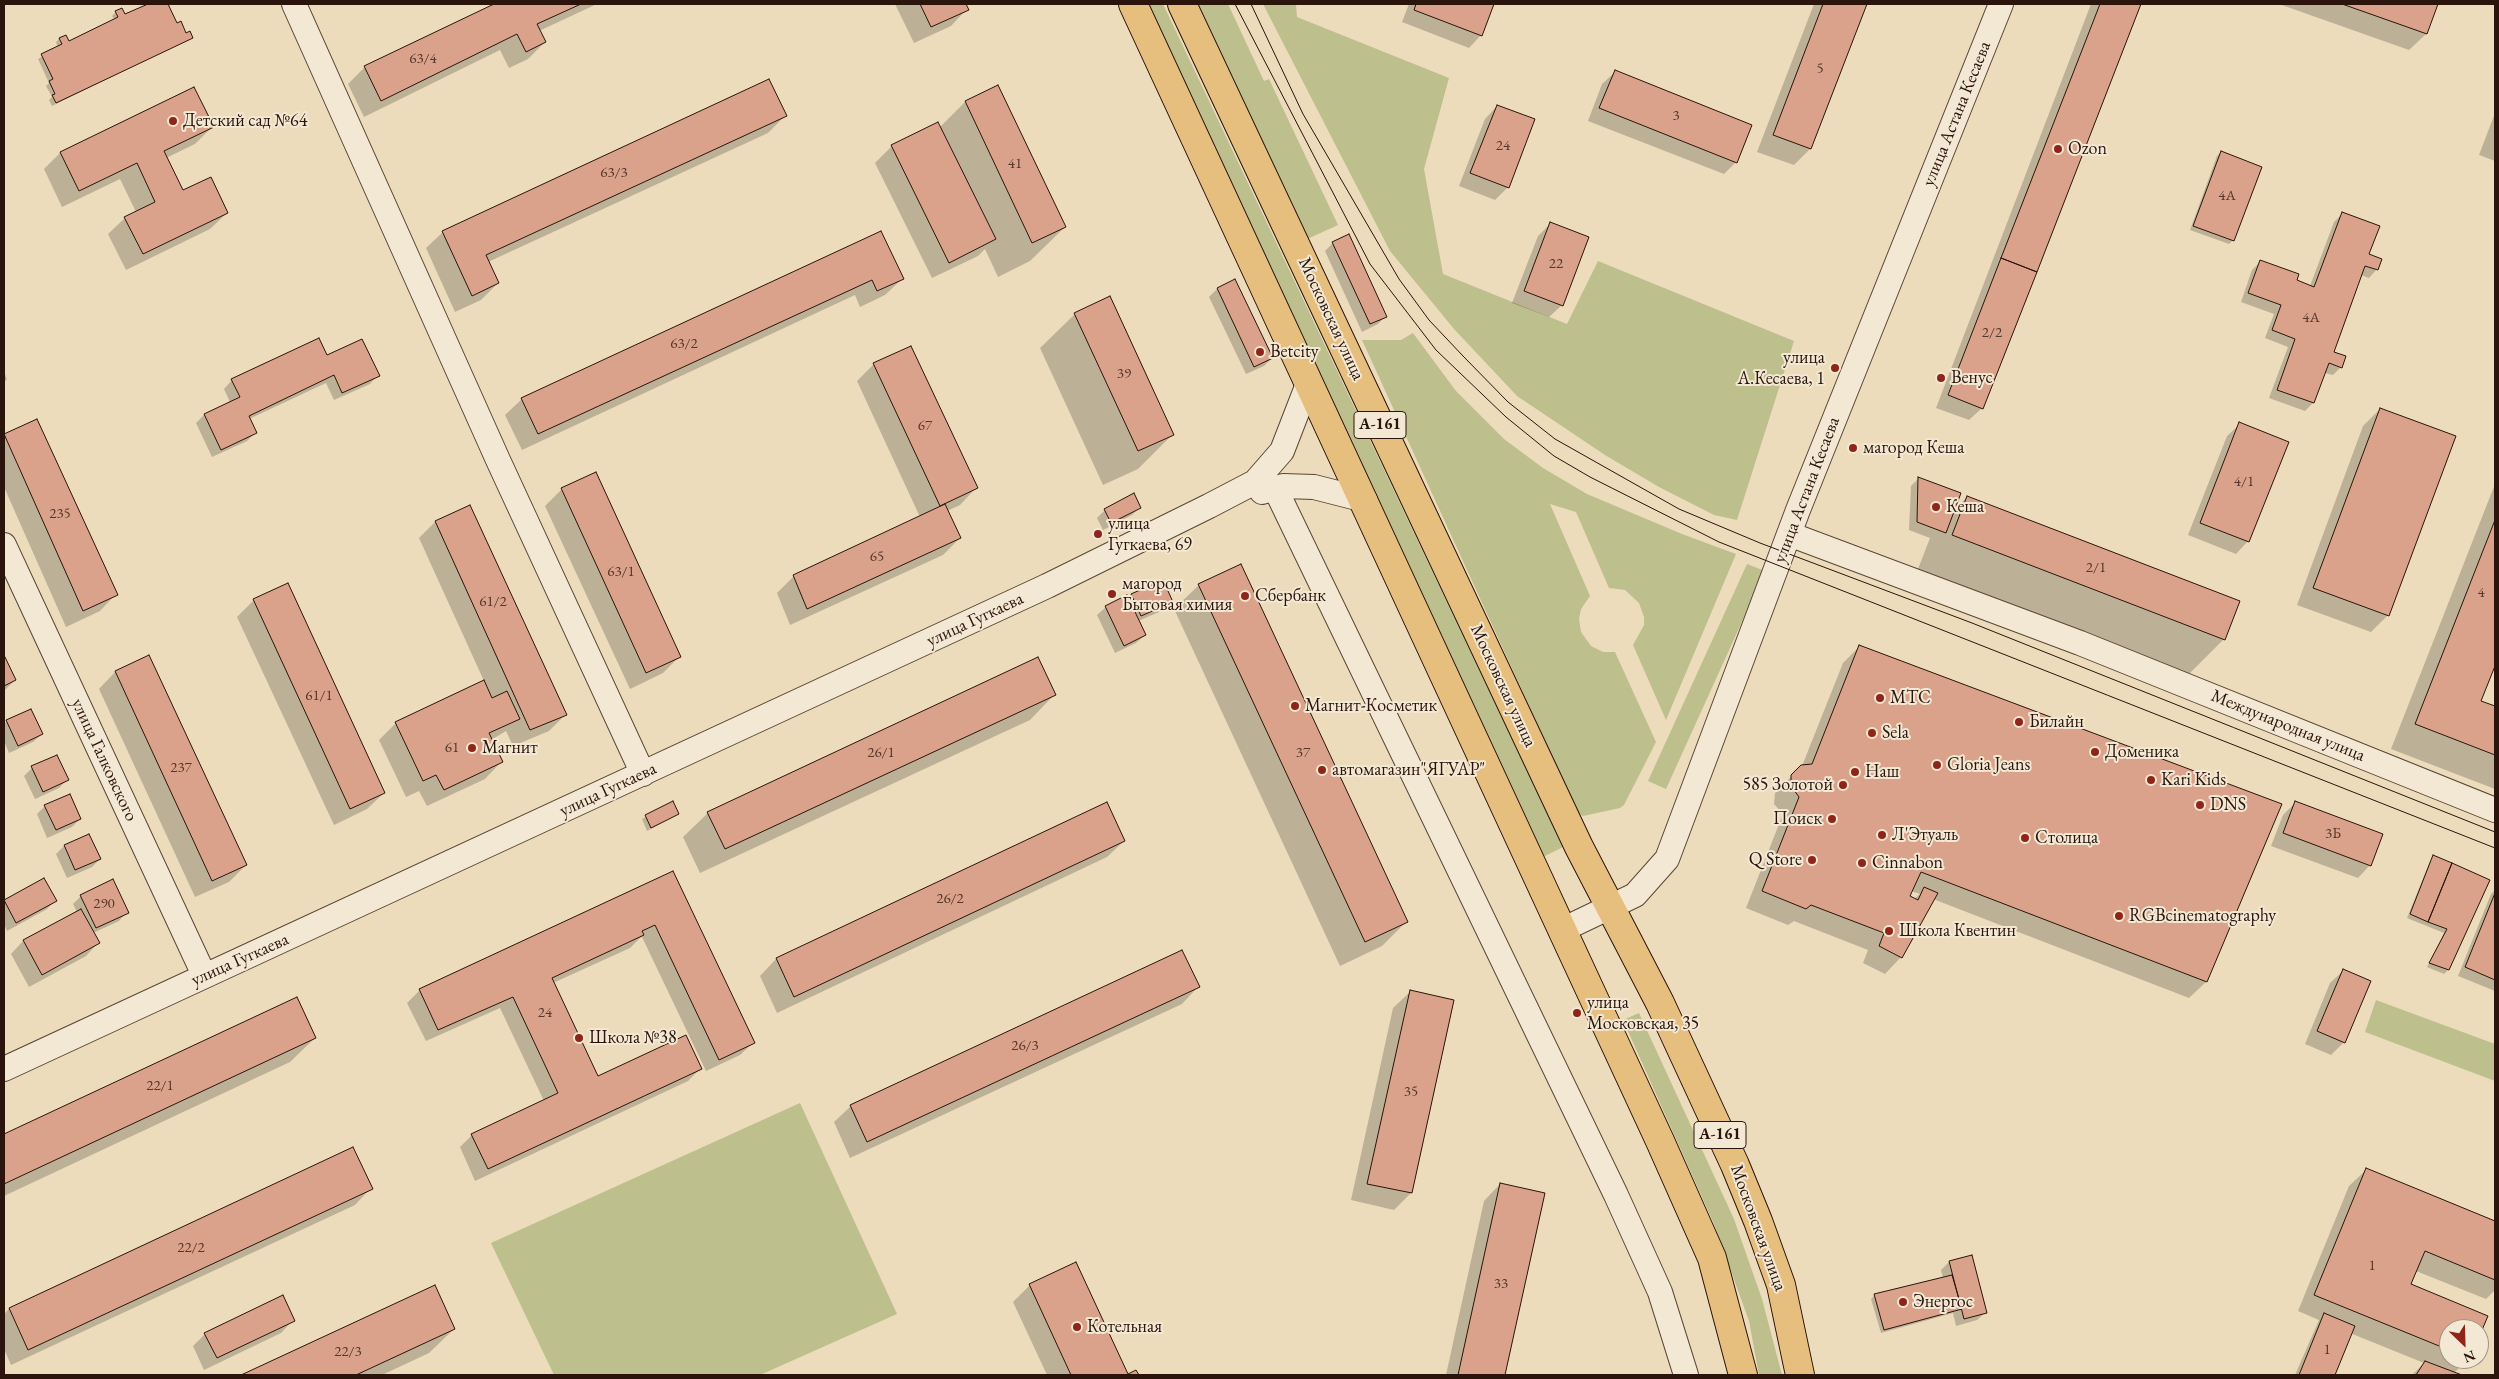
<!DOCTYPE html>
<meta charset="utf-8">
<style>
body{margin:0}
#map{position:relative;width:2499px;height:1379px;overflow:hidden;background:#ecdcbc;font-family:"EB Garamond",serif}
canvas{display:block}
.frame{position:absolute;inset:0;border:5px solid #2a140b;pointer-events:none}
.north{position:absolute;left:2439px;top:1319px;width:50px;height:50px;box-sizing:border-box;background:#f3e8d3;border:1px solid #a39383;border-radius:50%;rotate:156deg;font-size:14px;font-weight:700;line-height:20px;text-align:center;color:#2a140b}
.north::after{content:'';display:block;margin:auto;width:18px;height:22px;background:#8f2418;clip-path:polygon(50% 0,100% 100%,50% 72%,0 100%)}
</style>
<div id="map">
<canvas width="2499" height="1379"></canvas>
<div class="frame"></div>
<div class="north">N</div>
</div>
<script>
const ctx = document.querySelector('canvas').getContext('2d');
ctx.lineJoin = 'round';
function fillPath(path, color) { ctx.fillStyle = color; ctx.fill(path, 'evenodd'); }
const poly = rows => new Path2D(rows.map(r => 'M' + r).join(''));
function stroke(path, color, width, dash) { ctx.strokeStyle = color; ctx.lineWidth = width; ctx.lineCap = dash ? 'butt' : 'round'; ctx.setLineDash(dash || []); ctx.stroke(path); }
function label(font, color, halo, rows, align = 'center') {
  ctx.font = font + ' "EB Garamond",serif'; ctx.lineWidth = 4; ctx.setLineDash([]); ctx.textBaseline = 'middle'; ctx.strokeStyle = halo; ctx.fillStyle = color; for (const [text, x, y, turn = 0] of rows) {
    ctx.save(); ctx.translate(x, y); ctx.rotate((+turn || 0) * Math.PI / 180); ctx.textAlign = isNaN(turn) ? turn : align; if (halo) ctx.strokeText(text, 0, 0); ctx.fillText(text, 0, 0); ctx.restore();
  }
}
fillPath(poly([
 [1146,4,1163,4,1563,847,1541,858],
 [1191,4,1228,4,1264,81,1269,79,1338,225,1303,241],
 [1263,4,1296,4,1297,17,1449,78,1424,169,1443,274,1567,324,1598,261,1794,341,1737,520,1714,515,1659,487,1605,455,1517,396,1454,329,1390,251],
 [1413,333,1456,391,1504,439,1543,468,1587,494,1682,534,1736,554,1666,720,1633,645,1644,625,1644,617,1639,603,1625,590,1609,588,1576,512,1550,504,1590,596,1581,609,1579,619,1581,632,1591,646,1603,652,1615,652,1656,742,1624,805,1620,808,1583,816,1578,813,1362,340,1401,340],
 [1747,564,1765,571,1666,789,1648,781],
 [2376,1000,2495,1044,2495,1081,2365,1032],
 [1639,1013,1734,1219,1762,1299,1782,1375,1759,1375,1749,1321,1714,1224,1623,1020],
 [800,1103,897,1314,760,1375,554,1375,491,1243]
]), '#bdbf8d');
fillPath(poly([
 [151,4,167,4,176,24,192,37,52,106,49,100,52,97,46,86,49,83,38,59,58,48,56,42,59,39,68,43,115,20,112,16,116,12,125,16],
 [497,4,597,4,539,31,545,42,528,59,509,68,500,50,364,117,348,84,365,67],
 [895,4,965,4,967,9,951,26,914,43],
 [1409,4,1493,4,1481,35,1469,48,1402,22],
 [1814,4,1866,4,1810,149,1794,165,1757,152],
 [2091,4,2140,4,1982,408,1969,420,1936,408],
 [2279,4,2437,4,2426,34,2409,50],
 [1615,72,1736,162,1724,174,1588,121,1602,84],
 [965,102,1065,227,1030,261,998,277,985,249,978,256,932,278,875,163,892,146,940,127],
 [1497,106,1508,187,1495,200,1459,186,1485,119],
 [2495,113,2495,161,2479,155],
 [785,116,768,133,488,262,498,283,481,300,455,312,426,248,443,232],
 [212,127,195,144,166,158,182,191,227,213,210,229,126,270,108,234,125,218,136,212,120,179,62,207,44,169,60,153],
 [2221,152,2233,240,2229,244,2190,230,2217,156],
 [2342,214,2377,269,2369,278,2361,275,2332,353,2341,367,2333,375,2325,373,2313,403,2305,411,2269,398,2288,347,2265,338,2274,314,2241,302,2252,270,2261,261,2295,281,2310,286,2334,222],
 [1550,224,1562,305,1549,317,1512,303,1538,236],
 [881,232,902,279,885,295,860,307,855,295,522,450,505,415,522,399],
 [1333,243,1386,316,1378,324,1362,332,1325,251],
 [1217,289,1272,358,1264,366,1246,374,1209,297],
 [1075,314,1172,435,1138,469,1103,485,1040,348],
 [327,356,378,375,370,384,334,400,326,383,249,419,255,433,247,441,212,457,196,423,204,415,230,402,224,389,232,380],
 [874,364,976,488,960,505,947,511,960,538,943,555,790,625,777,593,794,576,920,517,857,381],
 [4,372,7,379,4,382],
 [2380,409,2388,615,2371,632,2297,605,2363,426],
 [2240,424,2248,541,2236,554,2188,535,2227,436],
 [5,435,116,594,100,611,66,627,4,487],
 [595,474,680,656,663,673,630,689,545,506,562,489],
 [1919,478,1953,512,1967,497,2238,602,2224,639,2189,674,1918,569,1930,538,1909,530,1911,486],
 [2495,484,2495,662,2480,702,2495,708,2495,789,2391,749],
 [1140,507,1132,515,1103,530,1097,518,1105,510],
 [435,522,566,714,549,731,513,746,506,731,491,740,501,762,485,779,427,806,419,791,406,797,379,740,396,723,484,681,419,538],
 [1199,585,1406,922,1382,946,1340,966,1174,609],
 [1132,595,1172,601,1164,610,1138,621,1145,635,1136,643,1115,653,1097,615,1106,607,1128,599],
 [254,600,384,793,367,809,334,825,237,617],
 [1860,646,2280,804,2206,982,2189,998,1933,899,1901,957,1885,974,1863,963,1868,950,1794,921,1788,925,1746,908,1783,814,1774,804,1775,793,1802,766,1843,663],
 [1911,891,1920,894,1914,899,1909,897],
 [4,656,15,680,4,691],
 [149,657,246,865,229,882,195,897,99,689,115,672],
 [1054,695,1030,720,700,873,683,837,708,813],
 [7,721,42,734,33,742,9,753,4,741,4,724],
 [32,768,67,780,59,788,35,799,24,776],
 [672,803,678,814,647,831,642,819],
 [2295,803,2370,865,2358,878,2271,846,2283,815],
 [1106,804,1124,841,1107,857,777,1013,760,976,776,959],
 [45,806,80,819,72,827,47,838,37,814],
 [64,846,100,859,92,867,67,878,56,854],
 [2434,857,2488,881,2448,970,2444,974,2427,967,2444,933,2407,918,2430,861],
 [673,873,753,1043,740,1055,706,1071,642,937,640,938,630,948,553,983,598,1077,701,1068,688,1081,475,1181,460,1147,472,1135,544,1101,500,1008,426,1041,407,1003,420,990],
 [44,880,55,901,47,909,7,931,4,924,4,901],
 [2495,890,2495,991,2458,976,2491,894],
 [81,896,127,912,119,921,93,933,98,943,86,956,29,987,11,954,23,941,77,912,73,904],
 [2343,971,2344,1042,2331,1055,2305,1044,2330,983],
 [1198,987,1182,1004,850,1158,834,1122,851,1106],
 [1410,992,1453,1001,1411,1193,1394,1210,1351,1200,1393,1008],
 [296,998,315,1038,290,1062,4,1196,4,1135],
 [353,1148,371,1188,355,1205,11,1365,4,1349,4,1314,9,1309],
 [2366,1170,2495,1222,2495,1290,2486,1299,2416,1271,2410,1285,2486,1317,2479,1334,2479,1329,2449,1329,2449,1359,2468,1359,2454,1373,2458,1375,2412,1375,2424,1363,2350,1333,2333,1375,2295,1375,2319,1320,2298,1311,2349,1186],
 [1500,1184,1543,1194,1504,1375,1446,1375,1484,1201],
 [1949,1262,1986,1312,1977,1320,1956,1326,1953,1313,1881,1333,1871,1299,1875,1295,1943,1278,1941,1270],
 [1075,1264,1127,1375,1047,1375,1013,1302,1030,1285],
 [435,1287,454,1329,429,1353,382,1375,244,1375],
 [293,1320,281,1333,204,1370,193,1346,205,1334]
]), '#0003');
const building = poly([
 [148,4,168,4,177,23,181,21,186,33,190,31,193,38,56,103,52,95,55,94,49,81,53,79,41,54,62,44,59,38,66,35,69,41,118,17,115,11,122,8,125,14,148,4],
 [494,4,581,4,537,24,546,42,526,52,517,34,381,101,364,66,494,4],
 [920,4,966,4,969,10,931,27,920,4],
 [1416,4,1494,4,1482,36,1414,10,1416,4],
 [1823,4,1867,4,1811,149,1773,135,1823,4],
 [2100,4,2141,4,2037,272,2001,258,2100,4],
 [2342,4,2438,4,2427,34,2342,4],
 [1615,70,1752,125,1737,163,1599,108,1615,70],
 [769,79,787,116,486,255,499,283,472,296,442,231,769,79],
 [998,85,1066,227,1032,243,965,101,998,85],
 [194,87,214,127,164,151,183,190,211,177,228,213,143,254,124,217,155,202,137,163,79,191,60,152,194,87],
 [1497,105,1535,119,1509,188,1470,173,1497,105],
 [938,122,996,239,949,263,891,145,938,122],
 [2221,151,2262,167,2234,241,2193,226,2221,151],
 [2342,212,2380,226,2369,254,2382,259,2378,270,2365,266,2334,352,2346,356,2342,368,2329,363,2314,403,2277,390,2295,339,2272,330,2281,305,2248,293,2260,260,2299,274,2297,280,2314,287,2342,212],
 [1550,222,1589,237,1563,306,1524,291,1550,222],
 [881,231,904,279,877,291,872,280,538,434,521,398,881,231],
 [1349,234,1387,317,1370,324,1332,242,1349,234],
 [2001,258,2037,272,1983,409,1948,395,2001,258],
 [1235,279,1273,358,1254,367,1217,288,1235,279],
 [1110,296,1174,435,1138,451,1074,313,1110,296],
 [319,338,327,355,362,339,380,376,342,393,334,375,249,416,257,433,221,450,204,414,240,397,231,379,319,338],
 [911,346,978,488,940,506,873,363,911,346],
 [2380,408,2456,436,2389,616,2313,588,2380,408],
 [37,419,118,595,83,611,4,434,37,419],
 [2239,422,2289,442,2249,542,2200,523,2239,422],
 [596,472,681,657,646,673,561,488,596,472],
 [1918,477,1961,493,1946,533,1917,522,1918,477],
 [1134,493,1141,508,1111,523,1104,509,1134,493],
 [1967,496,2240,601,2225,640,1952,535,1967,496],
 [945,504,961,538,807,609,793,575,945,504],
 [470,505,567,715,530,730,435,521,470,505],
 [2495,520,2495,666,2481,701,2495,706,2495,755,2415,724,2495,520],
 [1241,564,1408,922,1365,942,1198,584,1241,564],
 [1163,580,1173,602,1141,616,1131,594,1163,580],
 [288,583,385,793,350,809,253,599,288,583],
 [1127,595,1146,635,1124,646,1105,606,1127,595],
 [1859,645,2282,804,2207,982,1921,872,1910,896,1918,900,1924,887,1938,893,1902,958,1879,946,1884,933,1811,905,1806,909,1762,891,1799,797,1791,786,1791,775,1801,765,1812,764,1859,645],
 [4,655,16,680,4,686,4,655],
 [149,655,247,865,212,881,115,671,149,655],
 [1038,657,1056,695,725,849,707,812,1038,657],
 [484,680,492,698,507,691,520,719,489,733,503,762,444,790,436,775,423,781,395,722,484,680],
 [31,709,43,734,18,746,6,720,31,709],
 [57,755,69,780,43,792,31,766,57,755],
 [70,794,81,819,56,830,44,805,70,794],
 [673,801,679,814,651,828,645,815,673,801],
 [2295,801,2383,834,2371,866,2283,833,2295,801],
 [1107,802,1125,841,794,997,776,958,1107,802],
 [89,834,101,859,75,870,64,845,89,834],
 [2433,855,2452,863,2428,922,2410,914,2433,855],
 [2452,863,2490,880,2449,970,2429,963,2447,929,2428,922,2452,863],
 [673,871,755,1043,719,1060,655,925,642,931,644,935,552,978,598,1076,686,1035,702,1069,488,1169,471,1134,558,1093,513,997,438,1030,419,989,673,871],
 [44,878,57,901,16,923,4,900,44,878],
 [113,879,129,913,96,928,80,895,113,879],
 [2495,893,2495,980,2465,967,2495,893],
 [81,909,100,943,42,975,23,940,81,909],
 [1182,950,1200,987,867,1142,850,1105,1182,950],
 [2343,969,2371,981,2345,1043,2317,1031,2343,969],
 [1410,990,1454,1000,1412,1193,1367,1184,1410,990],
 [297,997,316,1038,4,1184,4,1134,297,997],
 [353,1147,373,1189,28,1350,9,1308,353,1147],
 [2366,1168,2495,1221,2495,1280,2425,1251,2411,1284,2488,1316,2479,1337,2479,1329,2449,1329,2449,1350,2314,1295,2366,1168],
 [1500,1183,1545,1193,1505,1375,1458,1375,1500,1183],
 [1972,1255,1987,1313,1964,1319,1949,1261,1972,1255],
 [1076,1262,1128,1374,1136,1370,1139,1375,1071,1375,1029,1284,1076,1262],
 [1952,1275,1962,1309,1884,1330,1874,1294,1952,1275],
 [435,1285,455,1329,356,1375,241,1375,435,1285],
 [283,1295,295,1321,217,1358,204,1333,283,1295],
 [2324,1313,2355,1326,2335,1375,2299,1375,2324,1313],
 [2425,1361,2462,1375,2416,1375,2425,1361]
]);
fillPath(building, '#daa18b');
stroke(building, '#2a140b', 1);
const minor = poly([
 [294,4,498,460,643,774],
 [1275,488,1616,1195,1660,1292,1686,1375],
 [1262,492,1283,486,1314,487,1365,500],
 [1789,534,2080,643,2495,810],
 [4,545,204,975],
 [1562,930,1635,895,1667,859,1798,510,2001,4],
 [4,1069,1047,586,1209,506,1255,482,1282,451,1308,384]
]);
const highway = poly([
 [1133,4,1660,1141,1712,1258,1743,1375],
 [1182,4,1579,847,1660,1003,1735,1165,1758,1221,1781,1285,1800,1375]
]);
stroke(minor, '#5a4637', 26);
stroke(highway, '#2a140b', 30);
stroke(minor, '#f3e8d3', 24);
stroke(highway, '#e6be7e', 28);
stroke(poly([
 [1235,4,1370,264,1436,350,1506,417,1554,456,1590,477,1719,542,2495,848],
 [1251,4,1303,114,1399,279,1429,320,1463,356,1508,402,1555,439,1679,509,1760,543,1972,623,2495,832]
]), '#2a140b', 1);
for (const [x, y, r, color] of [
 [173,121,5,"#8f2418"],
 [2058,149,5,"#8f2418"],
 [1260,352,5,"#8f2418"],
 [1835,368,5,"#8f2418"],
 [1941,378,5,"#8f2418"],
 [1853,448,5,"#8f2418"],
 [1936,507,5,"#8f2418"],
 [1098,534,5,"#8f2418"],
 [1112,594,5,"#8f2418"],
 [1245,596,5,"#8f2418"],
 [1880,698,5,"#8f2418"],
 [1295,706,5,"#8f2418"],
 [2019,722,5,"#8f2418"],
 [1872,733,5,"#8f2418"],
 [472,748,5,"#8f2418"],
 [2095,752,5,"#8f2418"],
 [1937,765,5,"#8f2418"],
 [1322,770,5,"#8f2418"],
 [1855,772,5,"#8f2418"],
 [2151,780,5,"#8f2418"],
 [1843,785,5,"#8f2418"],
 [2200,805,5,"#8f2418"],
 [1832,819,5,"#8f2418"],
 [1882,835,5,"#8f2418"],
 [2025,838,5,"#8f2418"],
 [1812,860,5,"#8f2418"],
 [1862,863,5,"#8f2418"],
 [2119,916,5,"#8f2418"],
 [1889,931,5,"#8f2418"],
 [1577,1013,5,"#8f2418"],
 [579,1038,5,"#8f2418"],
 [1903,1302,5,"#8f2418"],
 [1077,1327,5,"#8f2418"]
]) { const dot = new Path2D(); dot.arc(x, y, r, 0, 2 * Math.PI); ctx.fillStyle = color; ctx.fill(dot); stroke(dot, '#f3e8d3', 2); }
label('15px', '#56372b', null, [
 ["63/4",423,59],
 ["5",1820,69],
 ["3",1676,116],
 ["24",1503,146],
 ["41",1015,164],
 ["63/3",614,173],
 ["4А",2227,196],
 ["22",1556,264],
 ["4А",2311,318],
 ["2/2",1992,333],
 ["63/2",684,344],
 ["39",1124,374],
 ["67",925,426],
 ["4/1",2244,482],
 ["235",60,514],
 ["65",877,557],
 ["2/1",2096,568],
 ["63/1",621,572],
 ["4",2481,593],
 ["61/2",493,602],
 ["61/1",319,696],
 ["61",452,748],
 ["26/1",881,753],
 ["37",1303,753],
 ["237",181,768],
 ["3Б",2333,834],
 ["26/2",950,899],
 ["290",104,904],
 ["24",545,1013],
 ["26/3",1025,1046],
 ["22/1",160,1086],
 ["35",1411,1092],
 ["22/2",191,1248],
 ["1",2372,1266],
 ["33",1501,1284],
 ["1",2327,1350],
 ["22/3",348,1352]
]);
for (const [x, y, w] of [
 [1380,425,52],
 [1720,1135,52]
]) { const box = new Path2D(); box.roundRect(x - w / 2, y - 13.5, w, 27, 4); ctx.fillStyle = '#f3e8d3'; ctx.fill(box); stroke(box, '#2a140b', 1); }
label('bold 16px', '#2a140b', null, [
 ["А-161",1380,425],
 ["А-161",1720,1135]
]);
label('18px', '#2a140b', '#f3e8d3', [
 ["улица Астана Кесаева",1957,114,-68],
 ["Московская улица",1331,319,65],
 ["улица Астана Кесаева",1807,490,-69],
 ["улица Гугкаева",975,620,-25],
 ["Московская улица",1503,686,65],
 ["Международная улица",2288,726,22],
 ["улица Галковского",104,760,65],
 ["улица Гугкаева",608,790,-25],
 ["улица Гугкаева",240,960,-24],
 ["Московская улица",1758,1228,70]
]);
label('18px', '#2a140b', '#f3e8d3', [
 ["Детский сад №64",183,121],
 ["Ozon",2068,149],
 ["Betcity",1270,352],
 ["улица",1825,358,"right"],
 ["А.Кесаева, 1",1825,379,"right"],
 ["Венус",1951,378],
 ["магород Кеша",1863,448],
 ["Кеша",1946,507],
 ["улица",1108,524],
 ["Гугкаева, 69",1108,545],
 ["магород",1122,584],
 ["Бытовая химия",1122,605],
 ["Сбербанк",1255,596],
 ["МТС",1890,698],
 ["Магнит-Косметик",1305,706],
 ["Билайн",2029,722],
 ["Sela",1882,733],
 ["Магнит",482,748],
 ["Доменика",2105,752],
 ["Gloria Jeans",1947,765],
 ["автомагазин\"ЯГУАР\"",1332,770],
 ["Наш",1865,772],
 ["Kari Kids",2161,780],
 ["585 Золотой",1833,785,"right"],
 ["DNS",2210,805],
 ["Поиск",1822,819,"right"],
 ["Л'Этуаль",1892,835],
 ["Столица",2035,838],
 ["Q Store",1802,860,"right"],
 ["Cinnabon",1872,863],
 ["RGBcinematography",2129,916],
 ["Школа Квентин",1899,931],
 ["улица",1587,1003],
 ["Московская, 35",1587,1024],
 ["Школа №38",589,1038],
 ["Энергос",1913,1302],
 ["Котельная",1087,1327]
], 'left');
</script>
